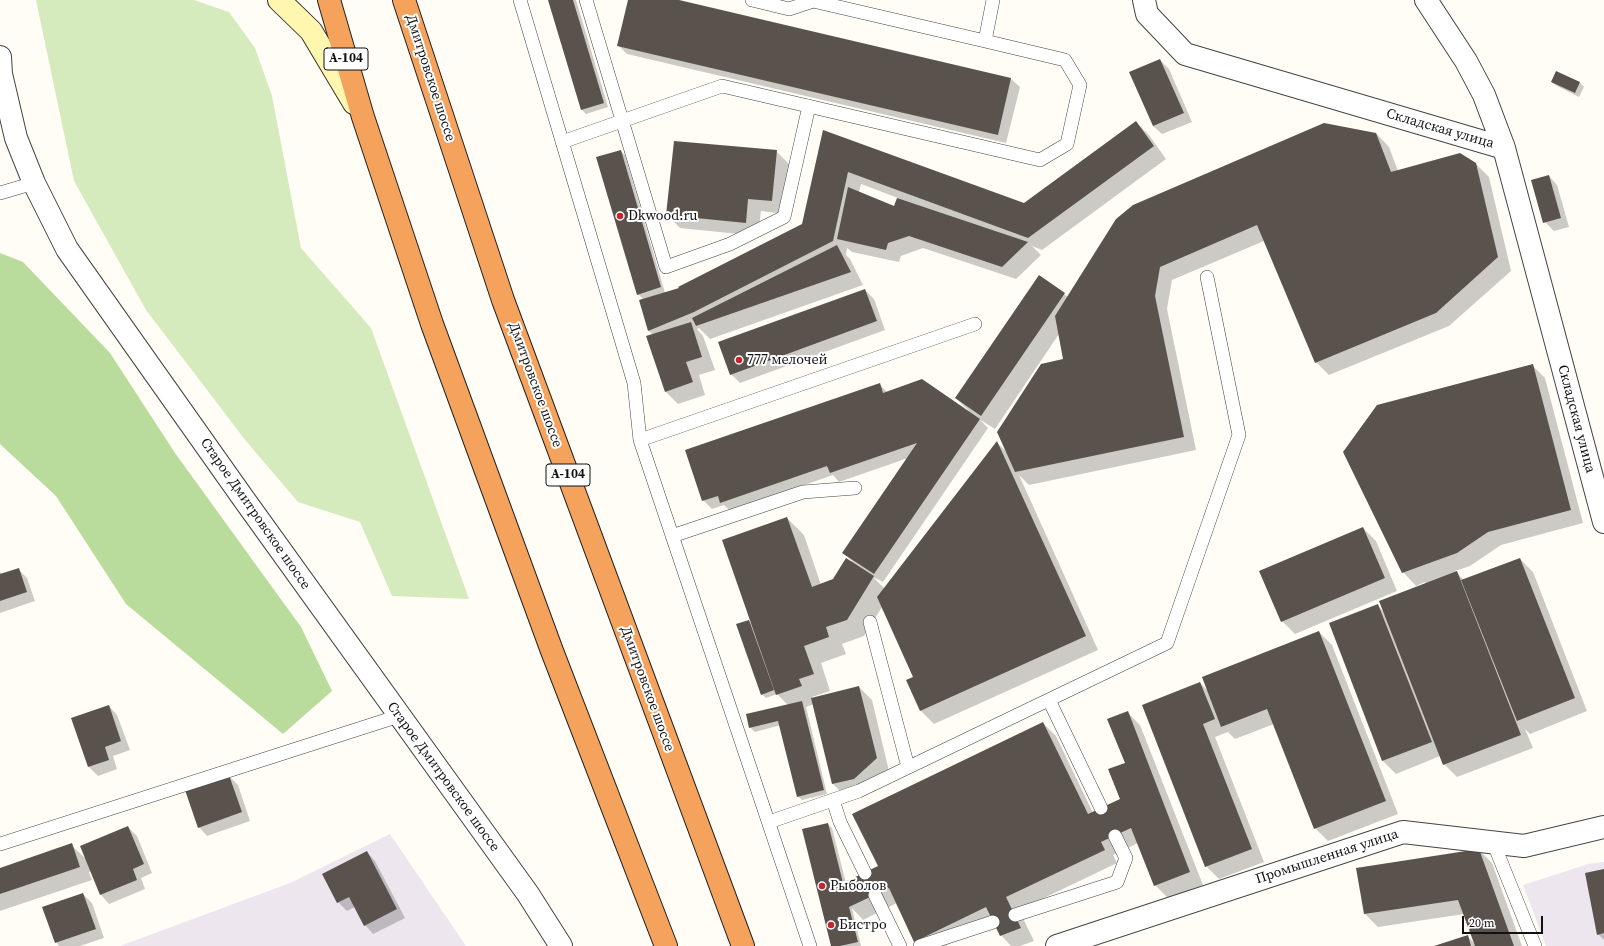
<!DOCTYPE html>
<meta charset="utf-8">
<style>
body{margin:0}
#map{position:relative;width:1604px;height:946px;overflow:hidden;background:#fffdf5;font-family:"Source Serif 4",serif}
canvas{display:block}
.scale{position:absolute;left:1462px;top:916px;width:81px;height:18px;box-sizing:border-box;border:2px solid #111;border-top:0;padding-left:5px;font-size:12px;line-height:14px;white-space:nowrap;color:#111;-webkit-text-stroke:3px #fff;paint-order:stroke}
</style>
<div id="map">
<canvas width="1604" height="946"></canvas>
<div class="scale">20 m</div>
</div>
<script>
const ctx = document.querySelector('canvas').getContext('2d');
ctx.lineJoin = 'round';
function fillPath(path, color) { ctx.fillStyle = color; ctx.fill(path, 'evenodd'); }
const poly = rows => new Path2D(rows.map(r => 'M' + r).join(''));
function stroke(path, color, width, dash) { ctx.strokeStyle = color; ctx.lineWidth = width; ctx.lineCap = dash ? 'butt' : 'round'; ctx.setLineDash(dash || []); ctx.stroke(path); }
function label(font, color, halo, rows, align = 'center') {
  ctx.font = font + ' "Source Serif 4",serif'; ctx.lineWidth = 4; ctx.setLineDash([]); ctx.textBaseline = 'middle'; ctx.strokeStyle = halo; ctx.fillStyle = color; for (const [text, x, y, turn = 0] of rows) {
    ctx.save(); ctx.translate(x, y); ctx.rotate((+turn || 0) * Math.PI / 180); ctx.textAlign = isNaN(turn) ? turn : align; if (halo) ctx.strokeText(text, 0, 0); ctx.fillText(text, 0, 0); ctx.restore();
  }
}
fillPath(poly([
 [390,834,466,946,120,946,290,883],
 [1604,862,1604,946,1546,946,1523,885,1588,864]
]), '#eee6ef');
fillPath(poly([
 [36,0,194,0,229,12,255,48,272,96,301,248,371,328,469,599,392,596,360,522,298,502,246,441,146,310,74,181]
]), '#d5ebbd');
fillPath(poly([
 [0,253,23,262,110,353,175,453,301,627,332,691,283,734,126,604,56,496,0,444]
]), '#b9dc9c');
fillPath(poly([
 [549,0,576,0,608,107,586,114,582,110],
 [629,0,674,0,1011,79,1020,87,1006,143,627,54,619,46],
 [1160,60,1169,69,1192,122,1162,134,1153,126],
 [1557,73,1580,83,1584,87,1579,97,1557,86,1552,82],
 [1136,122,1149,135,1166,159,1042,250,1032,246,1041,255,1016,279,923,248,901,256,899,262,852,252,847,248,846,255,850,259,863,285,710,339,699,328,697,329,703,336,715,370,699,375,705,395,678,404,665,391,653,335,649,331,640,300,643,299,638,294,620,151,625,155,665,293,681,288,803,224,823,131,1024,204],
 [861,184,898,198,895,207,859,192],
 [1376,133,1389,147,1398,171,1476,164,1489,177,1511,271,1449,326,1329,375,1316,362,1264,241,1172,280,1167,309,1196,450,1029,485,1019,475,1098,650,934,724,921,711,907,681,915,677,882,607,864,636,842,644,846,654,821,663,830,691,812,697,812,699,859,687,872,700,889,771,846,797,833,784,814,704,806,707,827,794,802,800,798,796,781,725,755,732,750,727,788,705,777,694,766,698,762,694,749,621,753,625,787,518,804,535,821,585,833,580,852,561,843,553,908,458,839,482,833,475,730,511,724,505,712,509,703,500,879,384,887,392,969,411,956,398,1039,277,1068,297],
 [1059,334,1065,360,1006,451,997,443,885,589,873,577,883,582,988,428,979,419,995,429],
 [776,151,790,165,785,214,761,211,758,236,680,228,667,215],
 [1549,176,1557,185,1569,227,1554,231,1545,222],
 [865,290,874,299,885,330,740,383,731,374],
 [1532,365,1545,378,1583,523,1501,545,1470,566,1455,571,1464,580,1520,559,1533,572,1587,711,1530,734,1525,729,1533,748,1457,777,1444,764,1440,756,1396,774,1383,761,1330,624,1377,605,1384,612,1426,584,1425,582,1416,586,1403,572],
 [1363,528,1376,541,1397,591,1295,634,1282,621],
 [18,569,27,578,35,601,0,613,0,572,2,574],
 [1319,632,1332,645,1398,814,1328,841,1315,828,1274,724,1235,739,1228,732,1215,737,1264,862,1219,879,1206,866,1200,683,1209,692],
 [109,706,117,715,130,750,113,756,117,769,98,776,89,767,72,718],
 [1127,712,1140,725,1203,885,1168,898,1155,885,1138,843,1113,855,1117,863,1019,910,1034,941,1020,946,1011,946,1001,935,994,922,945,946,920,946,915,941,897,903,863,920,852,908,861,946,832,946,828,824,832,828,846,883,879,867,1043,723,1056,736,1093,813,1121,799,1126,764],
 [229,776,238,785,250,821,207,836,199,827],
 [128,827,137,836,152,873,141,878,145,889,109,904,101,895,91,871,89,872,92,880,0,911,0,869,71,845,86,859],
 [1479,850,1492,863,1522,946,1436,946,1467,936,1475,944,1464,914,1378,927,1365,914],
 [367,852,375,861,405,918,373,934,365,925,355,907,347,911,338,902],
 [1604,870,1604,940,1598,934],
 [83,894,92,903,104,938,80,946,59,946,56,942]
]), '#0003');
fillPath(poly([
 [548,0,573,0,604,103,581,110],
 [628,0,679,0,1011,78,998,135,617,46],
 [1160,59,1184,113,1153,126,1129,72],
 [1556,71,1580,82,1575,93,1551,82],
 [1136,121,1154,146,1028,238,848,172,833,241,694,312,648,331,639,300,679,288,678,287,802,224,823,130,1024,203],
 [1324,123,1376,133,1391,172,1460,153,1476,163,1498,257,1436,313,1315,363,1257,225,1160,267,1155,296,1184,437,1015,472,997,432,1041,364,1063,359,1055,316,1116,219,1133,205],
 [674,141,777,150,772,201,748,199,746,223,666,215],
 [621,150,661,287,637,295,596,157],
 [1549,175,1561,218,1543,223,1531,180],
 [848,187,894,206,897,198,1028,242,1002,267,909,236,888,243,886,250,837,239],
 [837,245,851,272,696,326,692,318],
 [1039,275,1065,293,981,416,955,398],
 [865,289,877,321,730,375,718,342],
 [691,322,702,357,686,362,693,382,665,392,646,336],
 [1533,364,1571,510,1488,532,1457,553,1402,573,1343,452,1377,405],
 [922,379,980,419,874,574,842,553,917,443,830,473,827,466,720,503,718,496,702,501,685,450,880,383,883,393],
 [997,441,1086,636,920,711,906,680,913,677,877,597],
 [787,517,812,587,833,579,846,558,874,576,847,620,826,627,829,637,804,646,814,674,799,679,802,686,776,695,722,540],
 [1363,527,1385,578,1281,622,1259,571],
 [1520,558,1575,698,1517,721,1461,580],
 [19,568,27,592,0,601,0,574],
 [1457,571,1521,735,1443,765,1379,601],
 [1378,604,1432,742,1382,761,1329,623],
 [749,620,774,690,761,695,736,624],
 [1319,631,1386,801,1314,829,1267,709,1221,727,1202,677],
 [1200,682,1215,719,1203,724,1252,849,1205,867,1142,705],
 [859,686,877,758,854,779,832,784,811,698],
 [802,701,824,790,797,797,778,721,749,728,746,714],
 [109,705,121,741,105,747,109,760,88,767,71,718],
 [1128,711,1190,872,1154,886,1131,828,1101,842,1105,850,1006,897,1021,928,1000,936,986,907,914,942,889,888,849,907,858,942,840,946,831,946,802,829,828,823,843,883,878,866,852,814,1043,722,1088,814,1120,799,1108,769,1125,763,1107,719],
 [229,775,242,812,198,828,185,790],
 [128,826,144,864,133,869,137,880,100,895,80,846],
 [72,843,80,867,0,894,0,868],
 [1479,849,1514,946,1475,946,1458,900,1364,914,1356,868],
 [367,851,397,909,364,926,349,897,337,903,322,874],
 [1604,869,1604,933,1597,935,1585,873],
 [83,893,96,929,55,943,42,907],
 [1468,935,1471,946,1434,946]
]), '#5a524d');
const lane = poly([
 [520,0,634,383,640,440,810,946],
 [586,0,666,267,730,244,784,217,809,106],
 [752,0,789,9,813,1,985,41],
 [562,142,722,86,1040,160,1067,144,1080,85,1065,60,985,41,993,0],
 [0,193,34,183],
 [640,440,975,324],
 [672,536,803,492,855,488],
 [870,622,908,767],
 [1049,700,1101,808],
 [833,800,840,822,865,873],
 [769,822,859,791,1167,643,1239,435,1207,277],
 [1493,842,1535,946],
 [0,844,399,716],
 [875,895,900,946],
 [1015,915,1117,882,1126,858,1115,836],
 [920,946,993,922]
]);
const street = poly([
 [1144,0,1147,14,1185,54,1504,148,1604,522],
 [1426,0,1466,61,1484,95,1504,148],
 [0,57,1,74,16,138,34,183,67,249,243,498,528,894,561,946],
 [1057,946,1403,832,1524,846,1604,827]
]);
const secondary = poly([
 [279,0,311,31,354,103]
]);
const highway = poly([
 [329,0,363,117,432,324,552,651,666,946],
 [404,0,503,300,743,946]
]);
stroke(lane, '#444', 14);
stroke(street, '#444', 24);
stroke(secondary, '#333', 24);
stroke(highway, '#222', 24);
stroke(lane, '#fff', 13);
stroke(street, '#fff', 22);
stroke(secondary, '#fff6b0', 22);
stroke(highway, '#f5a25d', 22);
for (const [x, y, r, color] of [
 [620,216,4,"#c4262e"],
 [739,360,4,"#c4262e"],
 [822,886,4,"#c4262e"],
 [831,925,4,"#c4262e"]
]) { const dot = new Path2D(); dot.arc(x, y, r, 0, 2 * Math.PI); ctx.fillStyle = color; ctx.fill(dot); stroke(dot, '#fff', 1.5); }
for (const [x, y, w] of [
 [346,59,44],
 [568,475,44]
]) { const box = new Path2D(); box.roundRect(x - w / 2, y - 11, w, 22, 3); ctx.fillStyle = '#fff'; ctx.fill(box); stroke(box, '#111', 1); }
label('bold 13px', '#111', null, [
 ["А-104",346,59],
 ["А-104",568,475]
]);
label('14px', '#111', '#fff', [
 ["Дмитровское шоссе",430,78,72],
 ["Складская улица",1440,129,16],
 ["Дмитровское шоссе",535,385,70],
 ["Складская улица",1576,419,75],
 ["Старое Дмитровское шоссе",255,514,55],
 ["Дмитровское шоссе",647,689,70],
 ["Старое Дмитровское шоссе",443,777,54],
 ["Промышленная улица",1327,857,-18]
]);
label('14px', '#111', '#fff', [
 ["Dkwood.ru",628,216],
 ["777 мелочей",747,360],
 ["Рыболов",830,886],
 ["Бистро",839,925]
], 'left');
</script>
